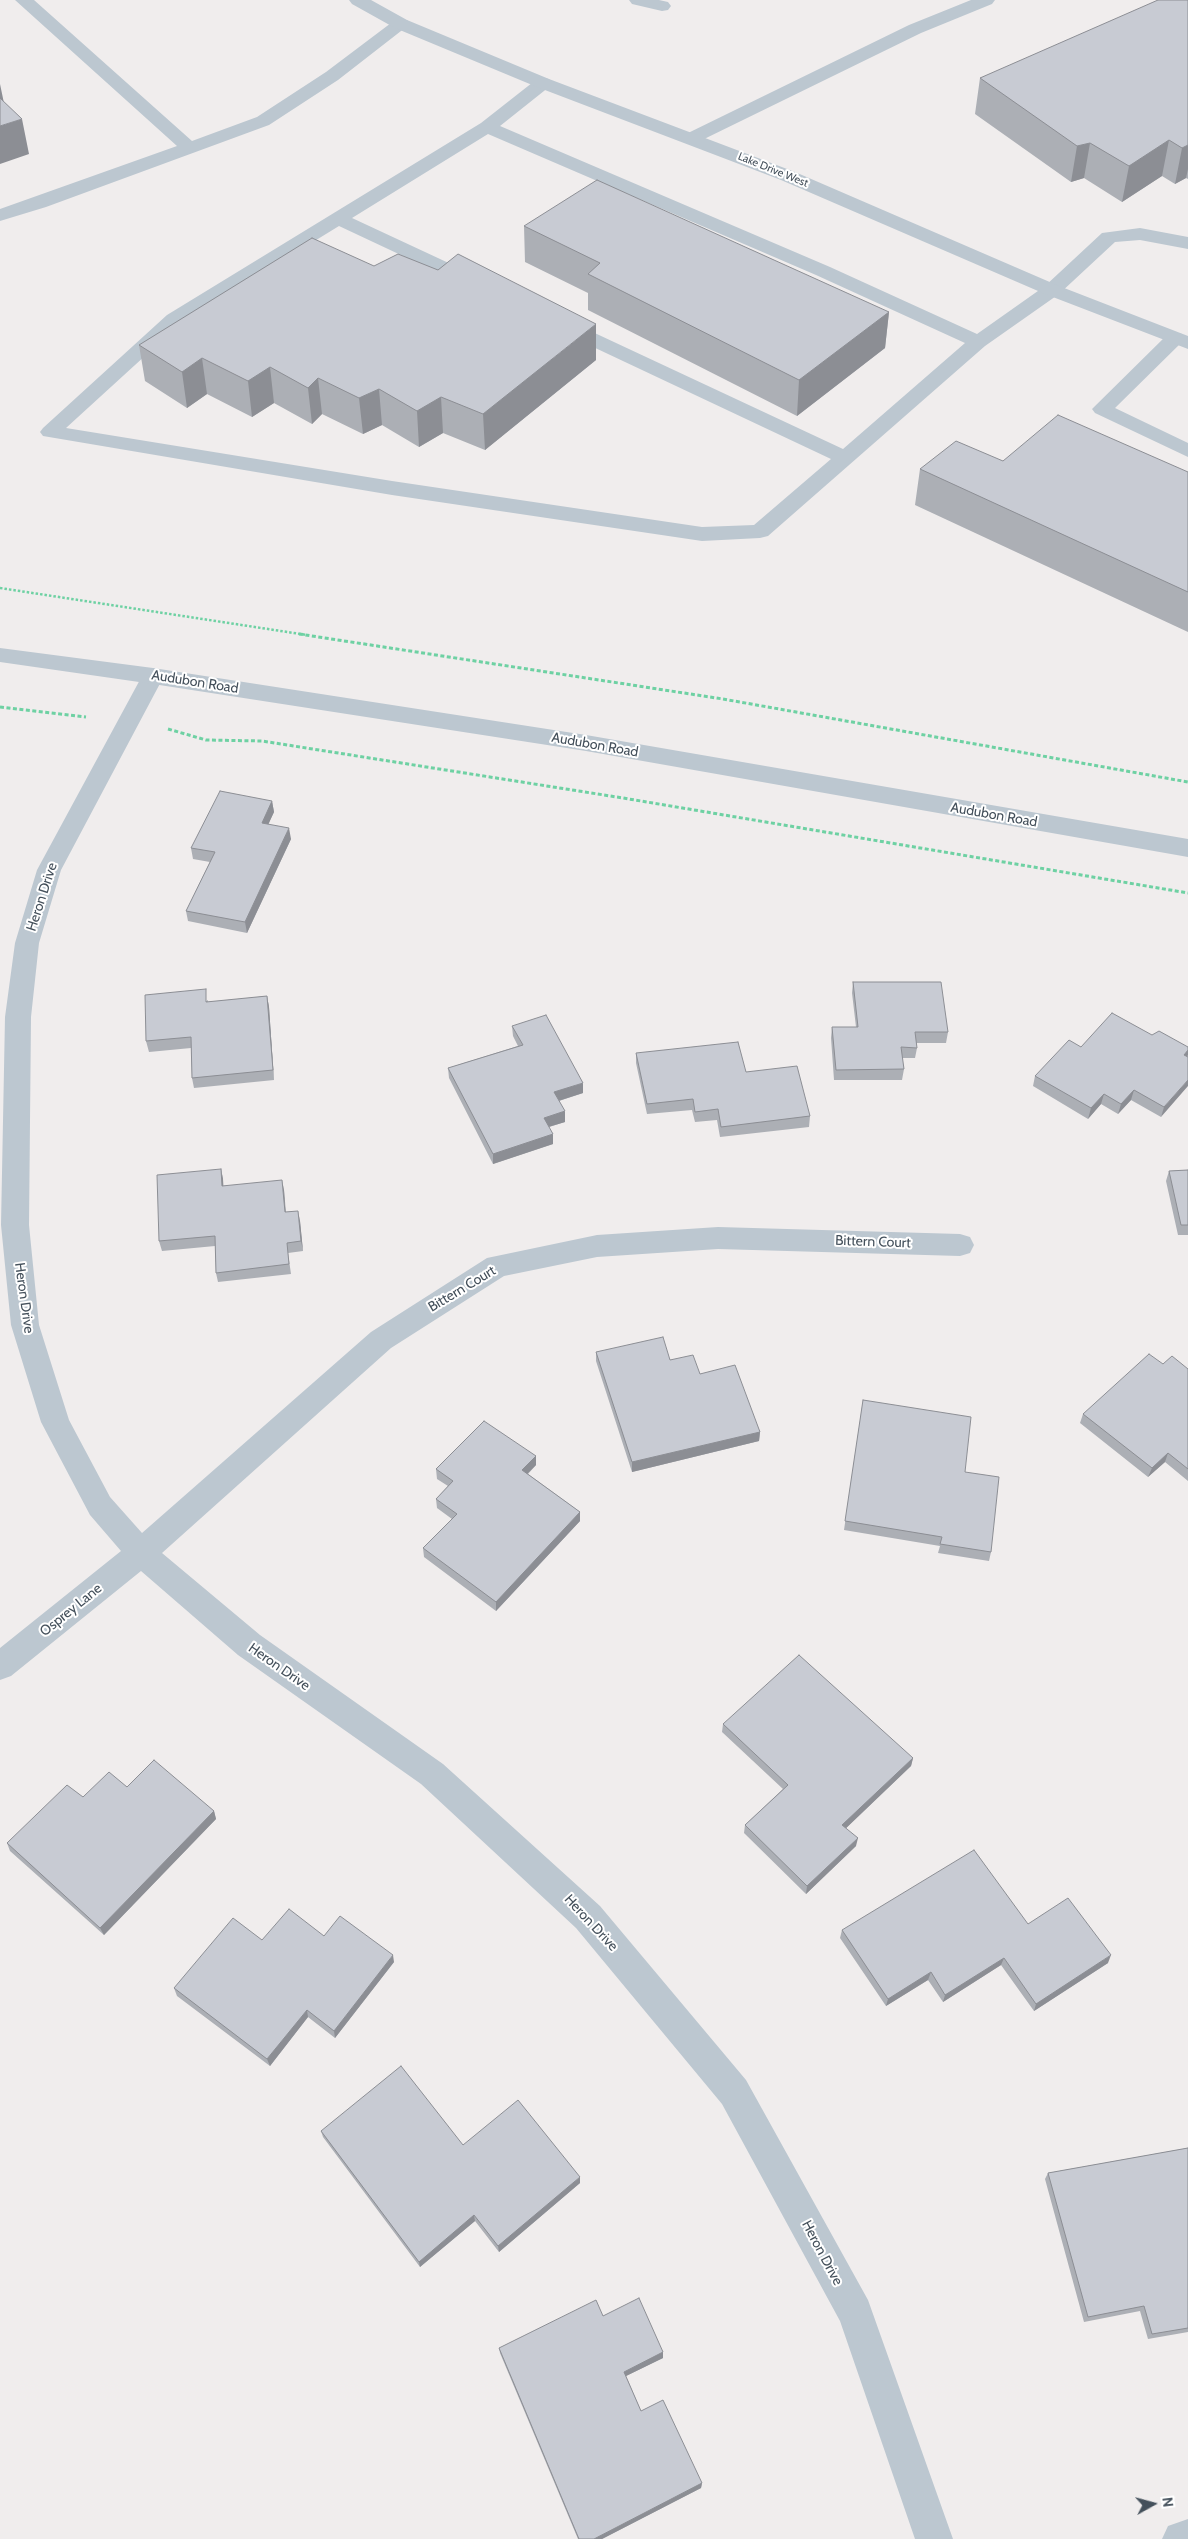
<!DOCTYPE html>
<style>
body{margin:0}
#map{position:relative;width:1188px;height:2539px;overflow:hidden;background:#f0eded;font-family:Cabin,sans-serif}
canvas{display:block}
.north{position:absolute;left:1128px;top:2479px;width:50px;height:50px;-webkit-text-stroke:4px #fff;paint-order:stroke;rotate:83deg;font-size:14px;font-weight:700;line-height:20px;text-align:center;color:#44505b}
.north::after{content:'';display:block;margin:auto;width:18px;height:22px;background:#44505b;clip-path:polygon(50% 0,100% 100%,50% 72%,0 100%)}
</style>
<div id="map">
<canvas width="1188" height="2539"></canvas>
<div class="north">N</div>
</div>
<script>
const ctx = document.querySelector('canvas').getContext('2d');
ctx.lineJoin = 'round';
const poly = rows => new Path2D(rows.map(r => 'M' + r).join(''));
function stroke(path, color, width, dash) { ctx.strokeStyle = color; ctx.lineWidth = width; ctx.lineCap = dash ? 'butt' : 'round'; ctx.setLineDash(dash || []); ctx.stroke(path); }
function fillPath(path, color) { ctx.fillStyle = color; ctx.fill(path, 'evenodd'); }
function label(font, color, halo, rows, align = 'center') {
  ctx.font = font + ' Cabin,sans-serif'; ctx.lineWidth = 4; ctx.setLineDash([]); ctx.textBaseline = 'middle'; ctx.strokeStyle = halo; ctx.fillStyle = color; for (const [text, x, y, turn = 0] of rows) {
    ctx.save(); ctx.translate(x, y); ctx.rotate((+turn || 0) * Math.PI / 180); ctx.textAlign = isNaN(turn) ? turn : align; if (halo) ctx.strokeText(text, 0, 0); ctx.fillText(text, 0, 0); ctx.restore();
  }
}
stroke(poly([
 [0,588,307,635]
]), '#6ed1a3', 2.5, [2.5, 2]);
stroke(poly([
 [299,634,723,699,1188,782],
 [0,707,86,717],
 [168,729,206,740,262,741,623,798,1188,893]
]), '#6ed1a3', 3, [4, 2.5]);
fillPath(poly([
 [15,0,34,0,192,141,257,117,326,72,395,20,407,20,410,24,338,80,269,125,46,207,0,221,0,209,177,146,15,0],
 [629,0,659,0,668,2,671,6,668,10,662,11,632,4,629,0],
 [971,0,995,0,992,4,921,33,698,142,686,142,683,138,686,134,909,25,971,0],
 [543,78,549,79,552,83,549,87,500,126,830,267,977,334,1045,286,1102,233,1140,228,1188,237,1188,249,1140,240,1115,242,1059,294,985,346,768,536,760,538,702,541,392,495,43,436,40,432,43,428,167,315,481,123,537,79,543,78],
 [488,134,816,275,965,343,843,449,569,321,555,321,552,325,555,329,831,459,754,525,702,527,392,481,66,428,181,323,339,226,469,287,483,287,486,283,483,279,352,218,488,134],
 [1175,332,1182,334,1185,338,1182,342,1115,408,1188,443,1188,457,1095,413,1092,409,1168,334,1175,332]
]), '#bcc7d0');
fillPath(poly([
 [349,0,371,0,407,20,549,79,795,172,1059,286,1188,336,1188,349,1045,294,781,180,537,87,395,28,352,4,349,0],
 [153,668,161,671,164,676,61,870,39,943,31,1017,29,1225,39,1325,69,1420,110,1497,142,1533,371,1332,487,1258,597,1235,718,1227,960,1234,970,1237,974,1245,970,1253,960,1256,718,1249,597,1257,504,1276,391,1348,162,1553,260,1635,443,1764,600,1906,746,2080,868,2300,953,2539,915,2539,840,2321,722,2104,576,1928,421,1784,238,1655,141,1571,11,1676,0,1680,0,1648,121,1551,90,1515,41,1422,11,1325,1,1225,5,1017,15,943,37,870,142,676,145,671,153,668],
 [1188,2519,1188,2539,1162,2539,1168,2526,1188,2519]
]), '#bcc7d0');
fillPath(poly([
 [0,648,153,668,586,735,1188,839,1188,857,586,751,153,684,0,662,0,648]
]), '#bcc7d0');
fillPath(poly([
 [1188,0,1188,179,1186,178,1175,184,1162,176,1122,202,1084,178,1071,182,975,114,980,78],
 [524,226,889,312,885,348,797,416,588,310,588,293,525,262],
 [139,345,596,360,485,450,443,433,419,447,382,425,363,434,322,414,312,424,274,403,252,417,207,394,187,408,145,381],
 [1003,461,1188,472,1188,632,915,505,920,469],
 [272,801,274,812,268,824,291,839,247,933,188,921,186,911,210,862,193,859,191,848],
 [853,982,948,1032,946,1043,916,1043,917,1048,915,1058,902,1058,904,1069,902,1080,834,1080,831,1038,832,1027,856,1027,852,993],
 [267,996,269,1007,274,1080,194,1088,192,1078,191,1048,149,1052,146,1041,208,1000,208,1002],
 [512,1026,583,1093,559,1101,565,1122,549,1127,553,1144,493,1164,449,1078,448,1068,518,1046,513,1036],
 [1152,1035,1188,1047,1187,1057,1161,1117,1131,1100,1118,1114,1101,1104,1088,1119,1033,1086,1035,1076,1081,1047],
 [636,1053,746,1072,810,1116,809,1127,720,1137,717,1120,695,1122,692,1110,647,1114,636,1063],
 [221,1169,223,1179,223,1186,284,1190,286,1212,300,1221,303,1251,288,1253,291,1274,218,1282,216,1273,215,1246,162,1251,159,1241],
 [1188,1170,1188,1235,1178,1235,1166,1181,1169,1171],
 [596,1352,670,1360,700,1374,760,1432,759,1441,632,1472,596,1361],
 [1163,1364,1188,1369,1188,1481,1165,1462,1148,1477,1080,1423,1083,1414],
 [863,1400,965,1472,991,1552,989,1561,938,1553,940,1546,844,1530],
 [536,1465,528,1474,580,1512,580,1521,496,1611,424,1557,423,1548,452,1519,437,1508,436,1499,448,1486,437,1479,436,1469],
 [723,1724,913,1758,911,1766,846,1828,856,1846,806,1894,744,1833,745,1825,783,1789,722,1732],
 [127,1787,214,1811,216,1819,104,1935,10,1851,7,1843,83,1797],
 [1028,1924,1108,1963,1034,2011,1001,1965,943,2002,928,1980,886,2006,840,1938,842,1930],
 [324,1936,394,1962,335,2038,308,2017,270,2066,177,1996,174,1988,262,1940],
 [321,2131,463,2145,580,2183,499,2252,475,2221,420,2267,323,2137],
 [1188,2148,1188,2332,1148,2339,1140,2311,1084,2322,1045,2179,1048,2173],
 [603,2316,663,2352,663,2358,626,2376,641,2411,702,2483,701,2488,602,2539,578,2539,500,2353,499,2348]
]), '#acafb5');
fillPath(poly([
 [0,84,5,108,0,110],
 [22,119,29,154,0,164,0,126],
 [1169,140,1162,176,1122,202,1129,166],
 [1090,143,1084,178,1071,182,1077,146],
 [1188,145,1188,169,1186,178,1175,184,1182,148],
 [889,312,885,348,797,416,799,380],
 [596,324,596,360,485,450,483,414],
 [202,358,207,394,187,408,182,372],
 [270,367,274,403,252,417,248,381],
 [318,378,322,414,312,424,308,388],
 [379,389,382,425,363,434,359,398],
 [441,397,443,433,419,447,417,411],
 [272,801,274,812,264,834,262,823],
 [289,828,291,839,247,933,245,922],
 [267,996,269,1007,274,1080,273,1070],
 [1188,1050,1188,1055,1187,1058,1184,1055],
 [1188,1080,1188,1086,1161,1117,1164,1107],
 [583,1083,583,1093,555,1102,554,1092],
 [1134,1090,1131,1100,1118,1114,1121,1104],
 [1104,1094,1101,1104,1088,1119,1091,1108],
 [565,1111,565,1122,545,1128,544,1118],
 [553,1134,553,1144,493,1164,493,1154],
 [221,1169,223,1179,224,1196,222,1186],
 [282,1180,284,1190,286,1222,285,1212],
 [298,1211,300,1221,303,1251,301,1241],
 [760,1432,759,1441,632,1472,632,1462],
 [1168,1453,1165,1462,1148,1477,1152,1468],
 [536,1456,536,1465,522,1479,522,1470],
 [580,1512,580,1521,496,1611,496,1602],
 [913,1758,911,1766,841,1833,842,1825],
 [214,1811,216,1819,104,1935,100,1928],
 [858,1838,856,1846,806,1894,807,1886],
 [393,1955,394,1962,335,2038,334,2031],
 [1111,1955,1108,1963,1034,2011,1036,2004],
 [1004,1958,1001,1965,943,2002,945,1995],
 [931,1972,928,1980,886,2006,888,1999],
 [307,2010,308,2017,270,2066,267,2059],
 [580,2177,580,2183,499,2252,498,2246],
 [474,2215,475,2221,420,2267,419,2262],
 [663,2352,663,2358,624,2377,624,2372],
 [702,2483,701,2488,602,2539,594,2539]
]), '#8c8e94');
const building = poly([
 [1158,0,1188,0,1188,145,1182,148,1169,140,1129,166,1090,143,1077,146,980,78,1158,0],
 [0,98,22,119,0,126,0,98],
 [597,180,889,312,799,380,588,274,600,263,524,226,597,180],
 [312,238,374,266,398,254,438,270,458,254,596,324,483,414,441,397,417,411,379,389,359,398,318,378,308,388,270,367,248,381,202,358,182,372,139,345,312,238],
 [1058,415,1188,472,1188,592,920,469,956,441,1003,461,1058,415],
 [220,791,272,801,262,823,289,828,245,922,186,911,215,852,191,848,220,791],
 [853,982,941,982,948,1032,915,1032,917,1048,901,1047,904,1069,836,1070,832,1027,858,1027,853,982],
 [206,989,206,1002,267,996,273,1070,192,1078,191,1037,146,1041,145,995,206,989],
 [1112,1013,1152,1035,1159,1031,1188,1047,1188,1050,1184,1055,1188,1057,1188,1080,1164,1107,1134,1090,1121,1104,1104,1094,1091,1108,1035,1076,1069,1040,1081,1047,1112,1013],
 [546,1015,583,1083,554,1092,565,1111,544,1118,553,1134,493,1154,448,1068,523,1045,512,1026,546,1015],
 [738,1042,746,1072,797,1066,810,1116,721,1127,718,1109,695,1112,693,1099,647,1104,636,1053,738,1042],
 [221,1169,222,1186,282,1180,285,1212,298,1211,301,1241,287,1243,289,1264,216,1273,215,1236,159,1241,157,1175,221,1169],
 [1188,1170,1188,1225,1181,1225,1169,1171,1188,1170],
 [663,1337,670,1360,693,1355,700,1374,735,1365,760,1432,632,1462,596,1352,663,1337],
 [1149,1354,1163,1364,1172,1356,1188,1369,1188,1469,1168,1453,1152,1468,1083,1414,1149,1354],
 [863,1400,971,1417,965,1472,999,1477,991,1552,940,1544,942,1537,845,1521,863,1400],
 [484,1421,536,1456,522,1470,580,1512,496,1602,423,1548,457,1514,436,1499,453,1481,436,1469,484,1421],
 [799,1655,913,1758,842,1825,858,1838,807,1886,745,1825,788,1785,723,1724,799,1655],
 [154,1760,214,1811,100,1928,7,1843,67,1785,83,1797,109,1772,127,1787,154,1760],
 [974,1850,1028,1924,1068,1898,1111,1955,1036,2004,1004,1958,945,1995,931,1972,888,1999,842,1930,974,1850],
 [289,1909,324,1936,340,1916,393,1955,334,2031,307,2010,267,2059,174,1988,233,1918,262,1940,289,1909],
 [401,2066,463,2145,518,2100,580,2177,498,2246,474,2215,419,2262,321,2131,401,2066],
 [1188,2148,1188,2328,1152,2334,1144,2306,1088,2317,1048,2173,1188,2148],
 [639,2298,663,2352,624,2372,641,2411,663,2400,702,2483,594,2539,579,2539,499,2348,596,2300,603,2316,639,2298]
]);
fillPath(building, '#c8cbd3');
stroke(building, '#8c8e94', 1);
label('11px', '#44505b', '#fff', [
 ["Lake Drive West",773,170,22]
]);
label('14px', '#44505b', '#fff', [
 ["Audubon Road",195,682,9],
 ["Audubon Road",595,745,10],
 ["Audubon Road",994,815,10],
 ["Heron Drive",42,897,-72],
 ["Bittern Court",873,1242,2],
 ["Bittern Court",462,1289,-31],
 ["Heron Drive",24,1298,82],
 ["Osprey Lane",71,1610,-39],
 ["Heron Drive",279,1667,35],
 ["Heron Drive",591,1923,47],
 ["Heron Drive",822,2253,62]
]);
</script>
